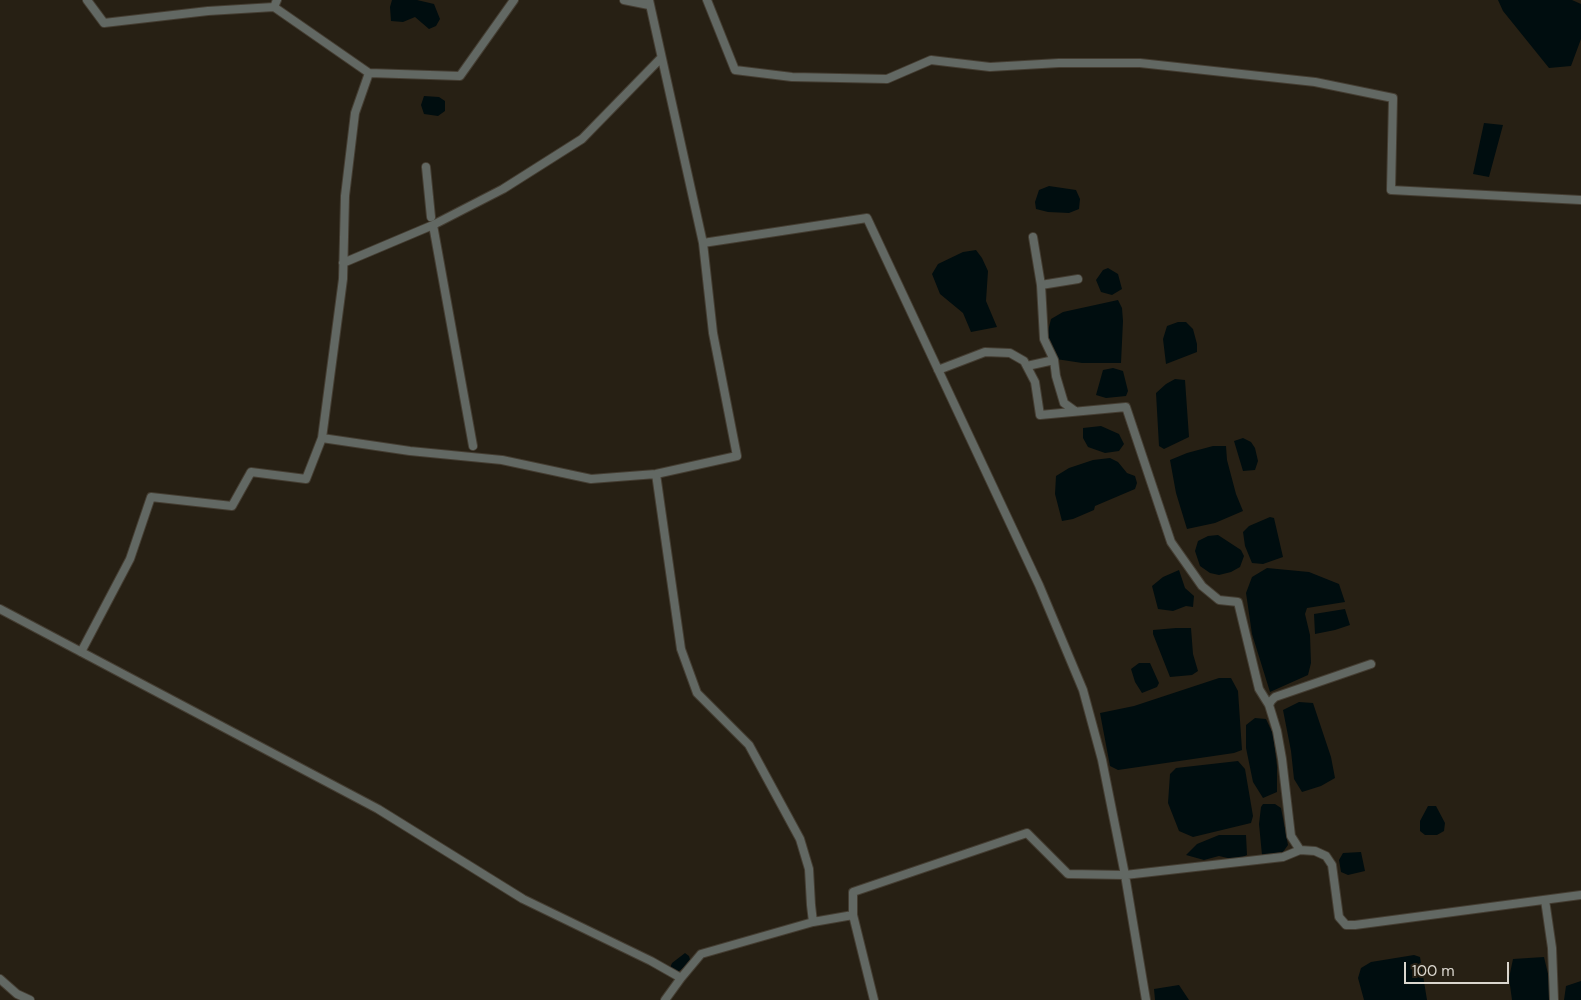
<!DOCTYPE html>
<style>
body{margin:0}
#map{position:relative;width:1581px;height:1000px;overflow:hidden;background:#272014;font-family:"DM Sans",sans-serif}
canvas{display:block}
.scale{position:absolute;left:1404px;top:962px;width:105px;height:22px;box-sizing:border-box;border:2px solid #dad6ce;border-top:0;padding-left:6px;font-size:15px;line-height:18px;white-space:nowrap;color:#dad6ce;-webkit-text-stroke:4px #272014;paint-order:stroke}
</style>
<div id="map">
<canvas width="1581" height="1000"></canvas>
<div class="scale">100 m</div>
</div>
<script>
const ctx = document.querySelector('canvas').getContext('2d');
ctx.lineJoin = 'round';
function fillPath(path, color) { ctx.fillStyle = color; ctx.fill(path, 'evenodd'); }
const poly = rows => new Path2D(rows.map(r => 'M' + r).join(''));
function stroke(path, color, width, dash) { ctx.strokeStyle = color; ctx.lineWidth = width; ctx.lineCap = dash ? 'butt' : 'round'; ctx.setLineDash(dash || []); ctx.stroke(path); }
fillPath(poly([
 [392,0,417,0,434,4,440,19,436,26,429,29,415,17,403,22,391,21,390,7],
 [1498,0,1572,0,1581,4,1581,39,1571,66,1549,68,1503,11],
 [424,96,439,97,445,101,445,111,438,116,424,114,421,105],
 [1484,123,1503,125,1489,177,1473,174],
 [1049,186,1076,190,1080,199,1079,209,1069,213,1048,212,1036,209,1035,202,1039,190],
 [976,250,982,258,988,271,986,301,997,327,971,332,963,313,940,294,932,274,938,264,963,252],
 [1108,268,1118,274,1122,289,1112,295,1101,292,1096,280,1103,270],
 [1118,300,1122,308,1123,321,1121,363,1082,363,1056,359,1046,339,1051,319,1063,312],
 [1178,322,1186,322,1193,329,1197,344,1197,352,1166,364,1163,339,1167,326],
 [1113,368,1123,371,1128,391,1126,396,1106,398,1096,395,1103,370],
 [1175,379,1185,380,1189,437,1164,449,1159,446,1156,393,1166,384],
 [1101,426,1119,434,1124,444,1119,451,1105,453,1088,447,1083,438,1083,428],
 [1243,438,1251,442,1255,448,1258,461,1255,470,1243,471,1234,441],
 [1213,446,1226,446,1227,460,1236,494,1243,511,1215,523,1187,529,1176,493,1170,460,1187,453],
 [1110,458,1118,462,1127,473,1135,476,1137,483,1135,489,1095,506,1094,510,1073,519,1062,521,1055,494,1056,476,1069,468,1093,460],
 [1270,517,1274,518,1283,557,1263,564,1252,563,1245,546,1243,532,1249,526],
 [1218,535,1241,550,1244,556,1240,567,1231,572,1219,575,1210,573,1200,566,1195,551,1198,541,1208,536],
 [1267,568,1309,572,1339,584,1345,602,1307,608,1305,614,1310,635,1311,663,1308,675,1270,692,1252,634,1246,593,1252,577],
 [1179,570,1185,588,1194,596,1193,607,1186,606,1173,611,1158,609,1152,586,1163,577],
 [1345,609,1350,625,1335,630,1315,634,1314,614],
 [1176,628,1191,628,1193,654,1198,671,1192,675,1170,677,1153,634,1153,630],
 [1139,663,1150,663,1159,683,1157,687,1142,693,1135,682,1131,669],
 [1219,678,1231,678,1238,691,1242,750,1234,753,1118,770,1110,766,1100,713,1134,706],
 [1299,702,1313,703,1331,757,1335,778,1321,786,1302,792,1294,779,1291,751,1283,710],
 [1255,718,1266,719,1273,734,1277,766,1277,792,1263,798,1253,782,1246,748,1246,725],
 [1238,761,1245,769,1253,816,1251,823,1193,837,1179,831,1168,803,1170,774,1176,768],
 [1263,804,1275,804,1281,808,1288,845,1283,852,1262,855,1259,824,1261,807],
 [1428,806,1436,806,1445,823,1444,831,1437,835,1425,835,1420,831,1420,821],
 [1219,835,1246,835,1247,855,1236,860,1219,856,1204,860,1186,855,1197,844],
 [1361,852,1365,871,1348,875,1341,872,1339,860,1343,853],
 [685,953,689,956,691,963,676,973,670,968,672,963],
 [1414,955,1420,957,1427,1000,1364,1000,1358,978,1361,968,1371,962],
 [1544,957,1549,978,1549,1000,1512,1000,1509,978,1513,959],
 [1581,981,1581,1000,1564,1000,1566,986],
 [1179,985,1189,1000,1155,1000,1154,989]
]), '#000d0f');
const street = poly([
 [87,0,104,23,208,11,274,7,277,0],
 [624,0,649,5],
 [707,0,735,70,792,77,887,79,931,60,990,67,1059,63,1140,63,1315,82,1393,98,1391,190,1581,200],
 [274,7,369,73],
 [426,167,431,217],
 [433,225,503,189,582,139,661,58],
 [1033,237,1041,285,1044,339,1054,360,1056,376,1064,403,1075,411],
 [703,243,867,218,1039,585,1083,690,1102,760,1125,875,1146,1000],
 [343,263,433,225,473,446],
 [1041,285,1078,279],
 [1027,366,1054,360],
 [938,370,985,352,1010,353,1024,361,1035,382,1040,415,1126,407,1171,542,1202,586,1219,600,1238,602,1259,689,1269,705],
 [322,438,410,451,502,460,591,479,656,474,737,456,713,333,703,243,649,0],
 [656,474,681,649,697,693,749,745,800,839,809,869,811,905,813,922],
 [0,609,378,809,523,899,651,961,681,978],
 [81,652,130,559,151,497,232,506,251,472,306,479,322,438,343,279,345,196,355,113,369,73,460,76,514,0],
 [1371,664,1275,697,1271,701,1269,705,1277,731,1282,759,1291,836,1300,850,1315,851,1326,856,1332,865,1339,917,1346,925,1355,925,1581,895],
 [1545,900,1552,948,1554,1000],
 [853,915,874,1000],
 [0,979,17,994,30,1000],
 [665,1000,681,978,701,954,813,922,853,915,853,892,1027,833,1068,874,1125,875,1283,857,1300,850]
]);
stroke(street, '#443d32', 10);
stroke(street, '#626863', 8);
</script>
